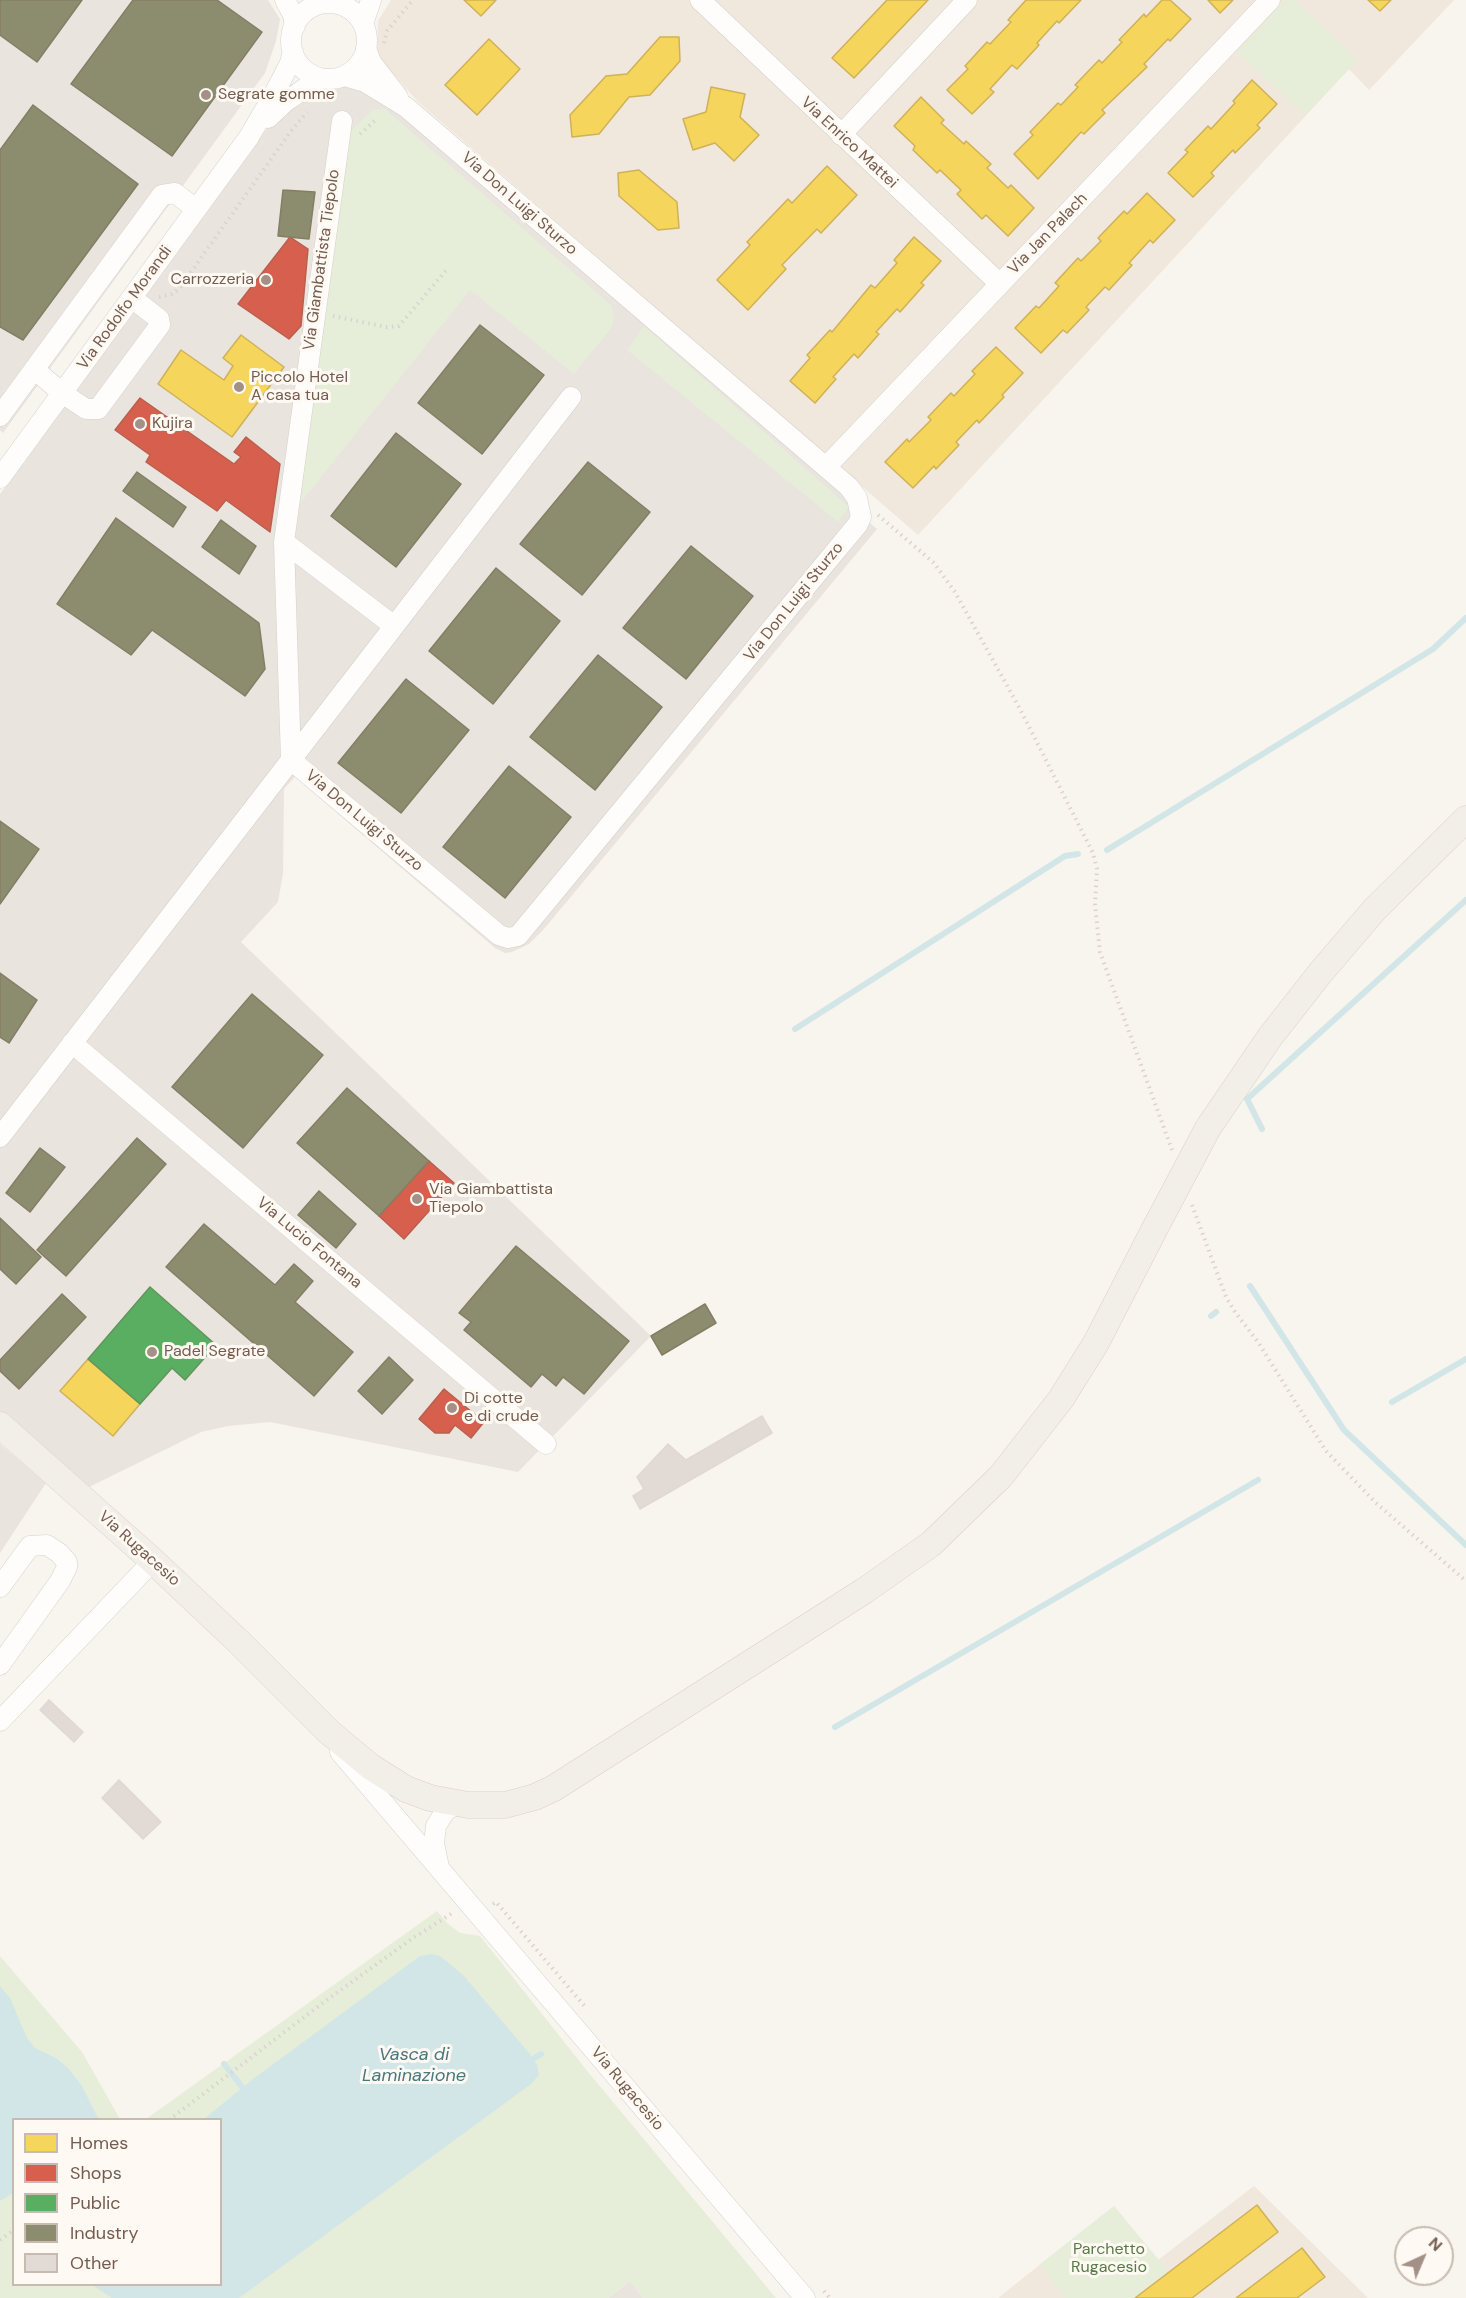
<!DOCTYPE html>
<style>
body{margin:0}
#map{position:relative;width:1466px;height:2298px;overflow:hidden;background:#f8f4ee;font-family:"DM Sans",sans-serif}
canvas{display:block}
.legend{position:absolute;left:12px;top:2118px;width:210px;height:168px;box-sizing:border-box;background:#fef9f2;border:2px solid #c7bab1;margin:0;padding:8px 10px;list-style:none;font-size:18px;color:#755c50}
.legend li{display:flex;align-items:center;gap:12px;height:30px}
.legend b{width:30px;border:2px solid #c7bab1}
.north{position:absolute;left:1394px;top:2226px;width:60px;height:60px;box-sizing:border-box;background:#fef9f2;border:2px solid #c7bab1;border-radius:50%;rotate:44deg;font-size:16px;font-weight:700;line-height:24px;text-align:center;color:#755c50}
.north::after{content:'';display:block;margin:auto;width:21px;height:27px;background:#a39187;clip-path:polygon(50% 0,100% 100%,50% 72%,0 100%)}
</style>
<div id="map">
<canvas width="1466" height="2298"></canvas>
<ul class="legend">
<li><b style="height:16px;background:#f6d55c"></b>Homes</li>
<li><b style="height:16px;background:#d6604d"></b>Shops</li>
<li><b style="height:16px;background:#5aae61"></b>Public</li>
<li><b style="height:16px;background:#8c8c6e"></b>Industry</li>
<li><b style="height:16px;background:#e2dad4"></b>Other</li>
</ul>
<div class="north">N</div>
</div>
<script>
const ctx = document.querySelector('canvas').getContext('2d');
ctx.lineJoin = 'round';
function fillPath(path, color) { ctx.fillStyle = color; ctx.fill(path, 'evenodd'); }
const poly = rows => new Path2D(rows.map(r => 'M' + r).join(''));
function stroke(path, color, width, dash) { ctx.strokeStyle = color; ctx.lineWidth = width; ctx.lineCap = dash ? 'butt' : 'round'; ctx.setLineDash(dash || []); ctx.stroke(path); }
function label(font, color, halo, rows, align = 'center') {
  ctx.font = font + ' "DM Sans",sans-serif'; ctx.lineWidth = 6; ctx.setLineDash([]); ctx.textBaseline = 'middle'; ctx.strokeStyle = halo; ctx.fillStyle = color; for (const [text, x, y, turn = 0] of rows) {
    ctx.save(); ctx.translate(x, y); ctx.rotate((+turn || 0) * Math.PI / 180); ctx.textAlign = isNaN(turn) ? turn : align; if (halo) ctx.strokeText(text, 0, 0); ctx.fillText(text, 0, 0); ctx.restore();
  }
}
fillPath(poly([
 [391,0,1454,0,1369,90,1349,69,918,535,417,101,377,55,378,21],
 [1254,2186,1368,2298,998,2298,1114,2206,1158,2260]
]), '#f0e7dd');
fillPath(poly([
 [0,0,268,0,280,19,276,41,265,73,3,433,0,430],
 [345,81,403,110,851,497,854,509,877,529,544,929,529,944,512,952,505,953,495,948,295,777,284,789,283,873,278,902,241,942,651,1336,518,1472,270,1422,228,1426,201,1432,85,1489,0,1415,0,494,253,145,285,108,327,83],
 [0,1444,46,1483,0,1553],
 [630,2281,643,2298,608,2298]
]), '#eae4df');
fillPath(poly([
 [1286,0,1295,0,1358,60,1305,115,1237,51],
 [374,109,385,109,612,306,614,317,612,327,574,374,470,290,299,505,346,135],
 [644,326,849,507,838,522,627,350],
 [437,1911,448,1924,460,1933,480,1936,588,2072,776,2298,643,2298,630,2281,608,2298,0,2298,0,1956,82,2052,120,2119,14,2120,14,2284,220,2284,220,2120,146,2119],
 [1114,2206,1169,2272,1134,2298,1065,2298,1039,2265]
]), '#e6eeda');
fillPath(poly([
 [431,1954,440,1956,463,1975,529,2053,537,2065,539,2075,531,2084,239,2298,112,2298,92,2285,220,2284,220,2120,204,2119,253,2079,420,1956],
 [0,1986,10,1998,27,2038,35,2048,56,2058,69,2069,82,2086,98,2118,14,2120,13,2193,0,2201]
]), '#d2e6e7');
const homes = poly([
 [464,0,496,0,481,16,464,0],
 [887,0,928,0,854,78,832,58,887,0],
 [1026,0,1081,0,1059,23,1057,21,1037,43,1039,45,1017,69,1012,65,990,89,994,92,972,114,947,90,968,69,965,66,987,42,990,44,1011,22,1008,20,1026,0],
 [1162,0,1170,0,1191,19,1170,41,1168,39,1144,64,1147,67,1102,110,1105,113,1084,134,1081,132,1038,179,1014,154,1033,135,1030,132,1058,103,1061,105,1078,87,1075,85,1099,60,1102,63,1122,42,1119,40,1144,14,1146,17,1162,0],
 [1208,0,1233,0,1220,13,1208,0],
 [1368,0,1391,0,1380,11,1368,0],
 [660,37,679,37,680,61,650,95,629,97,599,134,572,137,570,115,606,76,627,74,660,37],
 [489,39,520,69,477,115,445,85,489,39],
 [1252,80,1277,104,1257,125,1260,128,1235,153,1233,150,1211,173,1214,176,1193,197,1168,173,1188,152,1185,150,1208,126,1211,129,1235,103,1233,101,1252,80],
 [711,87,745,94,740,117,759,135,734,161,715,143,693,150,683,119,706,112,711,87],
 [921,97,944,120,941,123,964,144,966,141,991,164,987,168,1008,188,1011,185,1034,208,1008,236,986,215,982,219,957,194,961,190,940,170,937,173,913,150,915,146,894,126,921,97],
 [827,166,857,195,821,233,817,229,782,265,786,269,748,310,717,280,750,245,747,242,788,199,792,203,827,166],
 [639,170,677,202,679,228,658,230,619,196,618,173,639,170],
 [1147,193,1175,220,1153,243,1150,240,1129,263,1132,265,1109,290,1105,287,1086,307,1089,310,1067,333,1063,330,1041,353,1015,328,1036,306,1039,308,1059,286,1055,283,1078,258,1081,261,1101,241,1098,238,1124,211,1127,214,1147,193],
 [914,237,941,261,921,283,924,285,900,312,897,309,876,332,879,334,858,358,854,354,833,377,836,379,815,403,790,381,810,358,807,355,830,330,832,332,871,285,875,288,897,263,894,260,914,237],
 [241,335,284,367,232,437,158,384,181,350,224,380,233,366,223,358,241,335],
 [996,347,1023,373,1002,395,1004,397,979,423,977,420,956,442,959,445,936,469,934,466,913,488,885,462,907,439,909,442,931,420,928,417,951,393,954,396,975,374,972,371,996,347],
 [88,1359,140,1404,113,1436,60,1391,88,1359],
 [1257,2205,1278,2232,1192,2298,1135,2298,1257,2205],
 [1302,2248,1325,2277,1297,2298,1236,2298,1302,2248]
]);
fillPath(homes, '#f6d55c');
stroke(homes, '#cfb158', 1.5);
const shops = poly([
 [290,237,308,249,301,326,289,339,238,304,290,237],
 [140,398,234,464,241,457,234,452,246,437,280,464,270,532,226,500,217,511,146,462,150,455,115,430,140,398],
 [429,1161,454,1183,404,1239,379,1216,429,1161],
 [444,1389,484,1422,471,1438,455,1425,449,1433,435,1433,419,1419,444,1389]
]);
fillPath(shops, '#d6604d');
stroke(shops, '#b95f4e', 1.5);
const public = poly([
 [150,1287,216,1345,185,1380,172,1368,140,1404,88,1359,150,1287]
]);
fillPath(public, '#5aae61');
stroke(public, '#62955c', 1.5);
const industry = poly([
 [0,0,82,0,37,62,0,35,0,0],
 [133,0,217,0,262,32,172,156,71,84,133,0],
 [33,105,138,184,23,340,0,327,0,150,33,105],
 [283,190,315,192,309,239,278,236,283,190],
 [480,325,544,375,482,454,418,403,480,325],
 [396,433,461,484,396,567,331,516,396,433],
 [588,462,650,512,582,595,520,544,588,462],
 [137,472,186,507,173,527,123,491,137,472],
 [116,518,259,623,265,669,245,696,152,630,131,655,57,604,116,518],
 [221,520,256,546,239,574,202,547,221,520],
 [691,546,753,596,686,679,623,628,691,546],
 [496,568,560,621,493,704,429,651,496,568],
 [598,655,662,707,595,790,530,737,598,655],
 [406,679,469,730,401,813,338,763,406,679],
 [509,766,571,817,505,898,443,847,509,766],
 [0,821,39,849,0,904,0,821],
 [0,973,37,1000,9,1043,0,1037,0,973],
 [252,994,323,1055,243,1148,172,1087,252,994],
 [347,1088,429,1161,379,1216,297,1143,347,1088],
 [137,1138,166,1164,66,1276,37,1250,137,1138],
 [40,1148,65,1167,30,1212,6,1193,40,1148],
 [319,1191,356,1224,336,1248,298,1215,319,1191],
 [0,1218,41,1257,16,1284,0,1269,0,1218],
 [204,1224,275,1285,294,1264,313,1281,295,1302,353,1352,314,1396,166,1267,204,1224],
 [516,1246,629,1341,584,1394,563,1377,556,1386,542,1374,531,1387,464,1330,471,1322,459,1313,516,1246],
 [62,1294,86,1317,19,1389,0,1371,0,1360,62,1294],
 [705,1304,716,1323,662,1355,651,1336,705,1304],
 [389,1357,413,1380,382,1414,358,1391,389,1357]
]);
fillPath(industry, '#8c8c6e');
stroke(industry, '#857e65', 1.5);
stroke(poly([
 [1107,850,1433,649,1466,618],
 [795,1029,1065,856,1078,854],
 [1262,1129,1247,1099,1466,900],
 [1250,1286,1344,1430,1466,1545],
 [1211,1316,1216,1312],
 [1392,1402,1466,1359],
 [835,1727,1258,1480],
 [533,2059,541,2054],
 [224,2064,243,2088]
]), '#d2e6e7', 6);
const building = poly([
 [762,1416,772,1433,640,1509,633,1496,644,1489,637,1477,668,1444,686,1460,762,1416],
 [49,1700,83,1732,74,1742,40,1710,49,1700],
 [119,1780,161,1822,143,1839,102,1798,119,1780]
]);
fillPath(building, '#e2dad4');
stroke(building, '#e0d8d1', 1.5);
const minor = poly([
 [285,0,293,15,295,26],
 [700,0,1000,284],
 '291 41a38 38 0 1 1 76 0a38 38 0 1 1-76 0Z',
 [363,24,371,0],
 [366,48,371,62,398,97],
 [268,118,285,102,320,78],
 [841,135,967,0],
 [34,369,62,393,86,409,98,409,160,325,159,319,132,298],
 [0,416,162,195,175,193,196,209],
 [826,467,1270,0],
 [0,478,249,137,274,94,290,63,293,52],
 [284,542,394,626],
 [291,760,499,935,508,938,518,936,824,565,858,524,861,517,857,498,849,487,406,107,365,82,344,76],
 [291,760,284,542,342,121],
 [72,1043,546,1444],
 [0,1137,571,397],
 [0,1587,30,1546,47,1545,59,1553,67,1562,67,1567,60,1581,0,1665],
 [0,1721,153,1561],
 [340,1752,805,2298],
 [439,1867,434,1843,436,1826,446,1810,458,1804]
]);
const major = poly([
 [1208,1128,1270,1037,1321,972,1375,909,1466,819],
 [0,1425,153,1561,239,1642,329,1732,371,1767,406,1789,430,1798,468,1805,505,1805,535,1797,554,1788,864,1591,931,1544,1001,1476,1061,1399,1096,1343,1153,1232]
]);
stroke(minor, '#d5d0ca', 21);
stroke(major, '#d9d1cc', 27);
stroke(poly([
 [384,43,387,31,413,0],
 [360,134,377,119],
 [159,297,172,294,179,289,291,131,307,112],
 [333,316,386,327,399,326,448,268],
 [878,515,934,563,955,592,1020,709,1093,853,1097,869,1095,905,1100,952,1172,1150],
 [1192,1205,1226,1297,1235,1312,1258,1342,1326,1451,1376,1503,1466,1581],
 [493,1904,496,1902,587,2009],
 [169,2120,324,2002,413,1938,454,1912],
 [0,2240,14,2230],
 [824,2291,830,2298]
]), '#dad3d0', 4, [1.5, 4.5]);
stroke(minor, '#fefdfc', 20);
stroke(major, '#f2eee8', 26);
const majorBridge = poly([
 [1153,1232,1208,1128]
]);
stroke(majorBridge, '#d9d1cc', 27, []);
stroke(majorBridge, '#f2eee8', 26);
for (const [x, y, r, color] of [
 [206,95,6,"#a39187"],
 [266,280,6,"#a39187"],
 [239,387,6,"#a39187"],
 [140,424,6,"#a39187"],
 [417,1199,6,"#a39187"],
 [152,1352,6,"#a39187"],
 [452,1408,6,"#a39187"]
]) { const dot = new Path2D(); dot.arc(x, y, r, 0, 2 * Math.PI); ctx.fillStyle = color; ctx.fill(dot); stroke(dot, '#fef9f2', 2); }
label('16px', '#755c50', '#fef9f2', [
 ["Segrate gomme",218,95],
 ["Carrozzeria",254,280,"right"],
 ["Piccolo Hotel",251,378],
 ["A casa tua",251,396],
 ["Kujira",152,424],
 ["Via Giambattista",429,1190],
 ["Tiepolo",429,1208],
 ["Padel Segrate",164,1352],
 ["Di cotte",464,1399],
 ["e di crude",464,1417]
], 'left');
label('16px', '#755c50', '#fef9f2', [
 ["Via Enrico Mattei",849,143,43],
 ["Via Don Luigi Sturzo",519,204,41],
 ["Via Jan Palach",1048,234,-46],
 ["Via Giambattista Tiepolo",322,260,-82],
 ["Via Rodolfo Morandi",125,308,-54],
 ["Via Don Luigi Sturzo",794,602,-51],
 ["Via Don Luigi Sturzo",364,821,40],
 ["Via Lucio Fontana",309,1243,40],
 ["Via Rugacesio",139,1549,42],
 ["Via Rugacesio",627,2089,50]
]);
label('16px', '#587a48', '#fef9f2', [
 ["Parchetto",1109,2250],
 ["Rugacesio",1109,2268]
]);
label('italic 18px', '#47777f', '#fef9f2', [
 ["Vasca di",414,2055],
 ["Laminazione",414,2076]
]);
</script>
